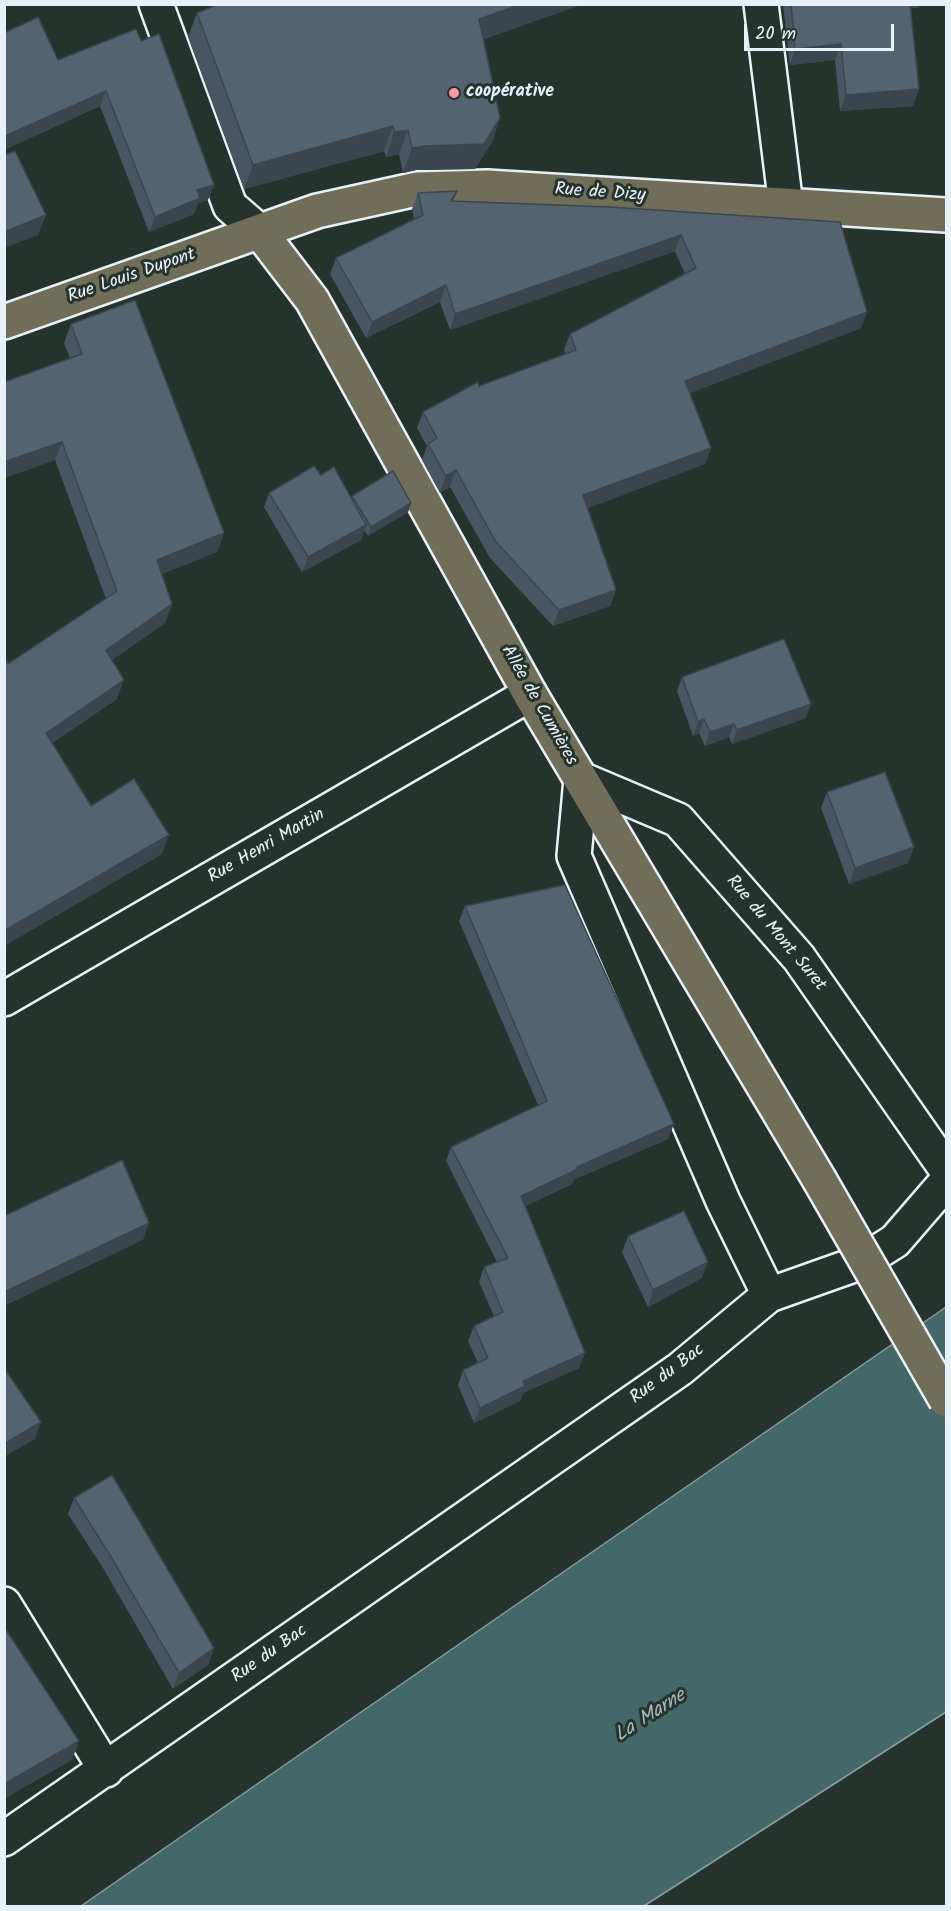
<!DOCTYPE html>
<meta charset="utf-8">
<style>
body{margin:0}
#map{position:relative;width:951px;height:1911px;overflow:hidden;background:#26332d;font-family:Kalam,sans-serif}
canvas{display:block}
.frame{position:absolute;inset:0;border:6px solid #e8f1f8;pointer-events:none}
.scale{position:absolute;left:744px;top:24px;width:150px;height:27px;box-sizing:border-box;border:3px solid #e8f1f8;border-top:0;padding-left:8px;font-size:18px;line-height:21px;white-space:nowrap;color:#e8f1f8;-webkit-text-stroke:4px #26332d;paint-order:stroke}
</style>
<div id="map">
<canvas width="951" height="1911"></canvas>
<div class="frame"></div>
<div class="scale">20 m</div>
</div>
<script>
const ctx = document.querySelector('canvas').getContext('2d');
ctx.lineJoin = 'round';
function fillPath(path, color) { ctx.fillStyle = color; ctx.fill(path, 'evenodd'); }
const poly = rows => new Path2D(rows.map(r => 'M' + r).join(''));
function stroke(path, color, width, dash) { ctx.strokeStyle = color; ctx.lineWidth = width; ctx.lineCap = dash ? 'butt' : 'round'; ctx.setLineDash(dash || []); ctx.stroke(path); }
function label(font, color, halo, rows, align = 'center') {
  ctx.font = font + ' Kalam,sans-serif'; ctx.lineWidth = 6; ctx.setLineDash([]); ctx.textBaseline = 'middle'; ctx.strokeStyle = halo; ctx.fillStyle = color; for (const [text, x, y, turn = 0] of rows) {
    ctx.save(); ctx.translate(x, y); ctx.rotate((+turn || 0) * Math.PI / 180); ctx.textAlign = isNaN(turn) ? turn : align; if (halo) ctx.strokeText(text, 0, 0); ctx.fillText(text, 0, 0); ctx.restore();
  }
}
const water = poly([
 [946,1307,946,1712,644,1906,81,1906,946,1307]
]);
fillPath(water, '#446868');
stroke(water, '#869fa2', 1.5);
const minor = poly([
 [156,4,230,206,260,232],
 [761,4,786,206],
 [4,999,530,694],
 [769,1295,723,1201,574,856,581,779,678,820,799,958,946,1169],
 [4,1604,106,1770],
 [4,1839,680,1369,769,1295,862,1262,895,1241,946,1182]
]);
const major = poly([
 [260,232,312,300,530,694,819,1179],
 [4,322,317,211,417,189,487,187,946,215]
]);
stroke(minor, '#e8f1f8', 38);
stroke(major, '#e8f1f8', 38);
stroke(minor, '#26332d', 33);
stroke(major, '#706e59', 33);
const majorBridge = poly([
 [819,1179,946,1400]
]);
stroke(majorBridge, '#e8f1f8', 38, []);
stroke(majorBridge, '#706e59', 33);
fillPath(poly([
 [219,4,583,4,484,39,500,118,492,142,475,169,416,170,403,173,399,154,386,157,384,151,244,189,188,37,197,13],
 [783,4,920,4,919,7,910,9,919,89,913,106,840,111,835,60,790,65],
 [136,29,208,200,198,203,194,214,149,232,100,106,4,150,4,33,58,60],
 [457,191,453,201,840,222,861,328,690,393,711,448,705,464,588,508,616,590,610,606,553,626,490,558,450,487,440,493,422,460,427,446,417,428,423,412,479,386,566,354,564,350,570,334,685,274,675,251,450,330,440,302,366,338,330,274,336,258,414,219,412,209,418,193],
 [71,324,224,533,217,552,161,574,172,604,165,623,112,660,117,699,52,743,91,806,162,854,4,946,4,655,8,664,106,599,55,460,4,478,4,382,70,358,64,343],
 [321,475,351,499,352,496,411,503,408,512,368,536,364,530,361,540,302,572,264,507,269,493],
 [682,677,806,718,732,744,729,737,705,746,699,733,693,736,677,691],
 [827,792,908,863,849,884,821,808],
 [465,906,668,1139,573,1180,572,1184,525,1206,579,1368,523,1393,520,1401,474,1423,458,1385,463,1370,478,1363,468,1341,474,1326,494,1316,479,1282,484,1267,497,1262,446,1161,451,1147,538,1105,459,921],
 [628,1236,702,1278,648,1307,622,1252],
 [74,1498,209,1664,173,1689,103,1568,68,1514]
]), '#495560');
fillPath(poly([
 [522,4,583,4,470,44,479,19],
 [905,4,920,4,919,7,903,10],
 [841,44,835,60,790,65,795,49],
 [919,89,913,106,840,111,846,95],
 [106,91,100,106,4,150,5,136],
 [500,118,492,142,475,169,416,170,403,173,412,148],
 [393,126,384,151,244,189,253,165],
 [408,130,399,154,386,157,394,132],
 [214,185,208,200,198,203,194,214,149,232,155,217,197,190],
 [46,215,38,235,4,248,4,232],
 [681,235,675,251,450,330,455,314],
 [446,285,440,302,366,338,372,322],
 [867,312,861,328,679,397,685,381],
 [62,442,55,460,4,478,4,462],
 [711,448,705,464,578,512,583,495],
 [456,470,450,487,440,493,446,476],
 [411,503,408,512,368,536,371,527],
 [366,525,361,540,302,572,308,557],
 [224,533,217,552,150,579,157,560],
 [616,590,610,606,553,626,559,610],
 [172,604,165,623,99,669,106,650],
 [124,680,117,699,39,752,46,733],
 [811,704,806,718,732,744,737,730],
 [704,719,699,733,693,736,698,722],
 [734,724,729,737,705,746,710,732],
 [169,835,162,854,4,946,4,931],
 [914,847,908,863,849,884,855,868],
 [674,1124,668,1139,573,1180,572,1184,516,1211,521,1196,577,1167],
 [149,1223,143,1240,4,1306,4,1292],
 [708,1262,702,1278,648,1307,653,1290],
 [585,1353,579,1368,523,1393,520,1401,474,1423,480,1408,523,1381],
 [41,1422,35,1439,4,1457,4,1444],
 [214,1648,209,1664,173,1689,179,1673],
 [79,1741,72,1760,4,1799,4,1784]
]), '#3c454e');
const building = poly([
 [219,4,522,4,479,19,500,118,484,144,425,146,412,148,408,130,394,132,393,126,253,165,197,13,219,4],
 [791,4,910,4,919,89,846,95,841,44,795,49,791,4],
 [38,17,58,60,136,29,141,41,159,34,214,185,197,190,200,198,155,217,106,91,5,136,4,135,4,33,38,17],
 [15,151,46,215,4,232,4,155,15,151],
 [457,191,451,201,609,207,840,222,867,312,685,381,711,448,583,495,616,590,559,610,496,542,456,470,446,476,428,444,437,438,423,412,478,382,479,386,576,350,570,334,696,268,681,235,455,314,446,285,372,322,336,258,423,215,418,193,457,191],
 [135,300,224,533,157,560,172,604,106,650,124,680,46,733,91,806,134,779,169,835,4,931,4,655,8,664,117,591,62,442,4,462,4,382,82,354,71,324,135,300],
 [314,466,321,475,334,467,366,525,308,557,269,493,314,466],
 [393,471,411,503,371,527,352,496,393,471],
 [784,639,811,704,737,730,734,724,710,732,704,719,698,722,682,677,784,639],
 [885,772,914,847,855,868,827,792,885,772],
 [565,885,674,1124,577,1167,578,1169,521,1196,585,1353,523,1381,525,1386,480,1408,463,1370,488,1358,474,1326,503,1312,484,1267,508,1258,451,1147,547,1101,465,906,565,885],
 [122,1160,149,1223,4,1292,4,1216,122,1160],
 [684,1211,708,1262,653,1290,628,1236,684,1211],
 [4,1368,41,1422,4,1444,4,1368],
 [112,1475,214,1648,179,1673,108,1552,74,1498,112,1475],
 [4,1627,79,1741,4,1784,4,1627]
]);
fillPath(building, '#556370');
stroke(building, '#3c454e', 1.5);
for (const [x, y, r, color] of [
 [454,93,6,"#ff9aa2"]
]) { const dot = new Path2D(); dot.arc(x, y, r, 0, 2 * Math.PI); ctx.fillStyle = color; ctx.fill(dot); stroke(dot, '#26332d', 2); }
label('bold 18px', '#e8f1f8', '#26332d', [
 ["coopérative",466,93]
], 'left');
label('18px', '#e8f1f8', '#26332d', [
 ["Rue de Dizy",600,194,4],
 ["Rue Louis Dupont",132,277,-19],
 ["Allée de Cumières",538,706,60],
 ["Rue Henri Martin",267,847,-30],
 ["Rue du Mont Suret",775,934,50],
 ["Rue du Bac",668,1375,-37],
 ["Rue du Bac",270,1655,-35]
]);
label('italic 20px', '#a6babe', '#26332d', [
 ["La Marne",651,1717,-33]
]);
</script>
